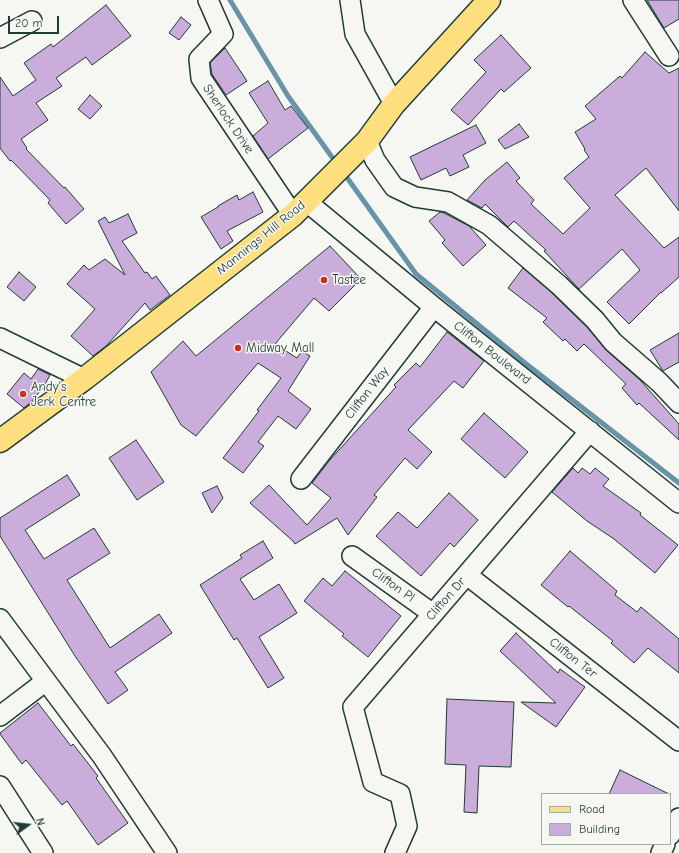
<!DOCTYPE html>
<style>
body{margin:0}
#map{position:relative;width:679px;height:853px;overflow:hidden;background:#f6f6f2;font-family:"Comic Neue",sans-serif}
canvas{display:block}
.legend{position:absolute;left:541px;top:793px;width:130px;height:52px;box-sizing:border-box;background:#f6f6f2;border:1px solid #a0aca6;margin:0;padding:5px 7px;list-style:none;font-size:12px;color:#1f3d34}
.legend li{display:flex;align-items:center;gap:8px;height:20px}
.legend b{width:20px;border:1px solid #a0aca6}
.north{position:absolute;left:8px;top:805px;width:40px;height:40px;-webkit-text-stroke:3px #f6f6f2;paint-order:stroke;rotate:75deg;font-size:11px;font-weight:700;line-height:16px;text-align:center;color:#1f3d34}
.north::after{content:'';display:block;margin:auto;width:14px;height:18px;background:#1f3d34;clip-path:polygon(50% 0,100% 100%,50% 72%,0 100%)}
.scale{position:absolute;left:8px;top:16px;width:51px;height:18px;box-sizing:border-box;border:2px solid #1f3d34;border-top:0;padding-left:5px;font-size:12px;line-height:14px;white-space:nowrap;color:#1f3d34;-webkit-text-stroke:3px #f6f6f2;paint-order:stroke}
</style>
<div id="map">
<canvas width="679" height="853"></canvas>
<ul class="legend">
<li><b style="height:5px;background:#fedf80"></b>Road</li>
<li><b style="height:11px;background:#caadda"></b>Building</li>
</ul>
<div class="north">N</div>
<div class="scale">20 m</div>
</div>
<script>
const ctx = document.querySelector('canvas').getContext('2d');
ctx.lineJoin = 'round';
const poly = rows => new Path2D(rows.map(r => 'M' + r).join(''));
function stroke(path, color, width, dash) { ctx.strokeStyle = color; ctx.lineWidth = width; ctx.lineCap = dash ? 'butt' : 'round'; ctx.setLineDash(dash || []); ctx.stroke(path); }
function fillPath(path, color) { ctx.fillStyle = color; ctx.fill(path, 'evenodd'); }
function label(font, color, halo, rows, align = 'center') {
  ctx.font = font + ' "Comic Neue",sans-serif'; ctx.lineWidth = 3; ctx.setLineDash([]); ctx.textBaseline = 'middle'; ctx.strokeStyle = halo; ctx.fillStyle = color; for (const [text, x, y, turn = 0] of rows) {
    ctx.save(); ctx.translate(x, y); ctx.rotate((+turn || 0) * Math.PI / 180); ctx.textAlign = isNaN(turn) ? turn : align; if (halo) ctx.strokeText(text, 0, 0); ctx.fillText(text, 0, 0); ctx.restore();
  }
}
stroke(poly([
 [230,0,288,96,337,164],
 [343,172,416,274,525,363,679,483]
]), '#6894a9', 5);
const building = poly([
 [647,0,679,0,679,19,664,28,647,0],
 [106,5,131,36,92,65,86,57,56,78,62,86,36,103,48,120,21,139,27,148,26,149,64,188,65,187,84,209,66,224,48,203,50,200,11,160,10,161,0,148,0,77,13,96,36,80,24,63,51,44,53,47,106,5],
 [181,17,191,25,179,40,169,33,181,17],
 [501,35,531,68,504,92,501,89,468,125,451,110,486,72,474,60,501,35],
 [225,48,247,81,226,95,212,74,210,63,225,48],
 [645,52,669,73,679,68,679,211,646,168,615,195,664,248,679,237,679,277,661,293,661,292,629,324,607,302,640,270,622,249,579,289,544,251,546,250,514,221,508,227,485,204,482,208,467,200,485,180,507,162,520,178,516,181,534,200,531,204,563,234,590,208,564,178,589,157,584,150,585,149,575,132,596,119,585,106,620,76,622,78,645,52],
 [268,81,285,110,291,106,308,128,268,159,253,136,268,123,249,93,268,81],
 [90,95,102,106,90,119,78,109,90,95],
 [519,124,529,137,505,149,498,140,519,124],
 [476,125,486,143,463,155,469,167,450,176,446,168,421,180,410,157,476,125],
 [253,192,263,212,227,231,233,241,221,249,201,217,218,207,218,206,237,195,239,200,253,192],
 [440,212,444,213,469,226,486,245,463,266,442,243,445,240,429,221,440,212],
 [128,214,137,233,122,241,145,273,147,272,152,279,156,276,170,295,150,310,145,303,106,346,93,356,71,336,95,309,67,284,84,265,89,270,105,259,125,275,98,221,105,217,109,223,128,214],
 [330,246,361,279,329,311,314,298,275,344,297,358,302,351,310,356,288,391,311,409,296,429,278,416,258,442,264,446,243,473,223,458,259,411,257,410,281,378,258,363,196,436,181,425,151,372,183,341,196,356,330,246],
 [523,268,552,293,587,327,606,350,640,380,679,424,679,440,639,403,637,405,622,388,626,384,584,344,577,351,565,339,563,341,543,322,547,318,508,288,523,268],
 [19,272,36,287,24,301,7,287,19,272],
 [447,332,484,361,463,388,454,381,408,430,432,452,417,469,405,458,374,495,377,497,348,535,337,518,295,544,293,541,250,503,269,485,307,525,331,498,312,483,329,461,396,387,394,385,416,363,420,367,447,332],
 [679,333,679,362,663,371,650,350,679,333],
 [38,369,50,375,43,388,31,402,24,408,7,394,24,373,31,379,38,369],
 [484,413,528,452,505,478,461,439,484,413],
 [136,440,164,482,137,500,109,458,136,440],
 [573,468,578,473,582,468,590,474,595,468,609,479,603,486,641,513,640,515,678,545,655,573,614,539,587,521,552,492,573,468],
 [67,475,80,495,25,530,44,559,94,528,110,553,67,580,110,648,159,614,172,633,115,672,128,690,108,704,75,656,0,536,0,518,67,475],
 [217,486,223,498,212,513,202,493,217,486],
 [449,493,478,520,454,547,450,543,421,576,376,536,398,512,417,528,449,493],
 [263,541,273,558,240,579,254,600,279,584,297,613,259,637,284,678,268,688,237,638,234,640,200,585,242,558,240,555,263,541],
 [570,551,617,591,615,595,637,612,641,607,679,639,679,673,648,648,634,663,611,643,613,641,569,606,568,607,541,585,570,551],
 [345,571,401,616,368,657,342,636,344,634,304,601,323,578,332,586,345,571],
 [516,633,558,673,560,669,585,687,556,727,521,702,556,703,500,651,516,633],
 [447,699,514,702,511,767,479,766,477,813,464,812,466,765,445,764,447,699],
 [38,703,71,746,73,744,98,776,96,778,128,823,98,845,67,801,62,805,26,760,22,764,0,734,0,733,38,703],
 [620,770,669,794,609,794,620,770]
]);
fillPath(building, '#caadda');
stroke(building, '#1f3d34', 1);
const minor = poly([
 [208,0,223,34,199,59,201,78,293,215],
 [350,0,355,34,394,104],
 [633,0,669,56],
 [0,38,32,21],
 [367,141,375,160,394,187,415,197,448,202,489,225,559,285,595,320,613,342,659,382,679,403],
 [307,202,434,307,679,503],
 [0,338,84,379],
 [301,479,434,307],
 [352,556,433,614],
 [467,575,679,741],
 [0,619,46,681,0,716],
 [46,681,102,756,167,853],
 [0,786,43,853],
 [670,835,679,818],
 [395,853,407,826,400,794,373,782,353,707,590,431],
 [661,853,665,844]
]);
const major = poly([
 [0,441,84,379,293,215,367,141,394,104,489,0]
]);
stroke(minor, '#1f3d34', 22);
stroke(major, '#1f3d34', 25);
stroke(minor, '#f6f6f2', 19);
stroke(major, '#fedf80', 22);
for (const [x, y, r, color] of [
 [324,280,4,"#c8321e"],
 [238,348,4,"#c8321e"],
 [23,394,4,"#c8321e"]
]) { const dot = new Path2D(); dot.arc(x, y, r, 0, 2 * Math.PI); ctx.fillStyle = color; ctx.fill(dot); stroke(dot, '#f6f6f2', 1.5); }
label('13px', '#1f3d34', '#f6f6f2', [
 ["Sherlock Drive",228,119,56],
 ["Mannings Hill Road",261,238,-39],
 ["Clifton Boulevard",492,353,38],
 ["Clifton Way",367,393,-52],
 ["Clifton Pl",393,585,35],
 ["Clifton Dr",446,599,-49],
 ["Clifton Ter",573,658,38]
]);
label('13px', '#1f3d34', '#f6f6f2', [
 ["Tastee",332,280],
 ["Midway Mall",246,348],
 ["Andy's",31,387],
 ["Jerk Centre",31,402]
], 'left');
</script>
